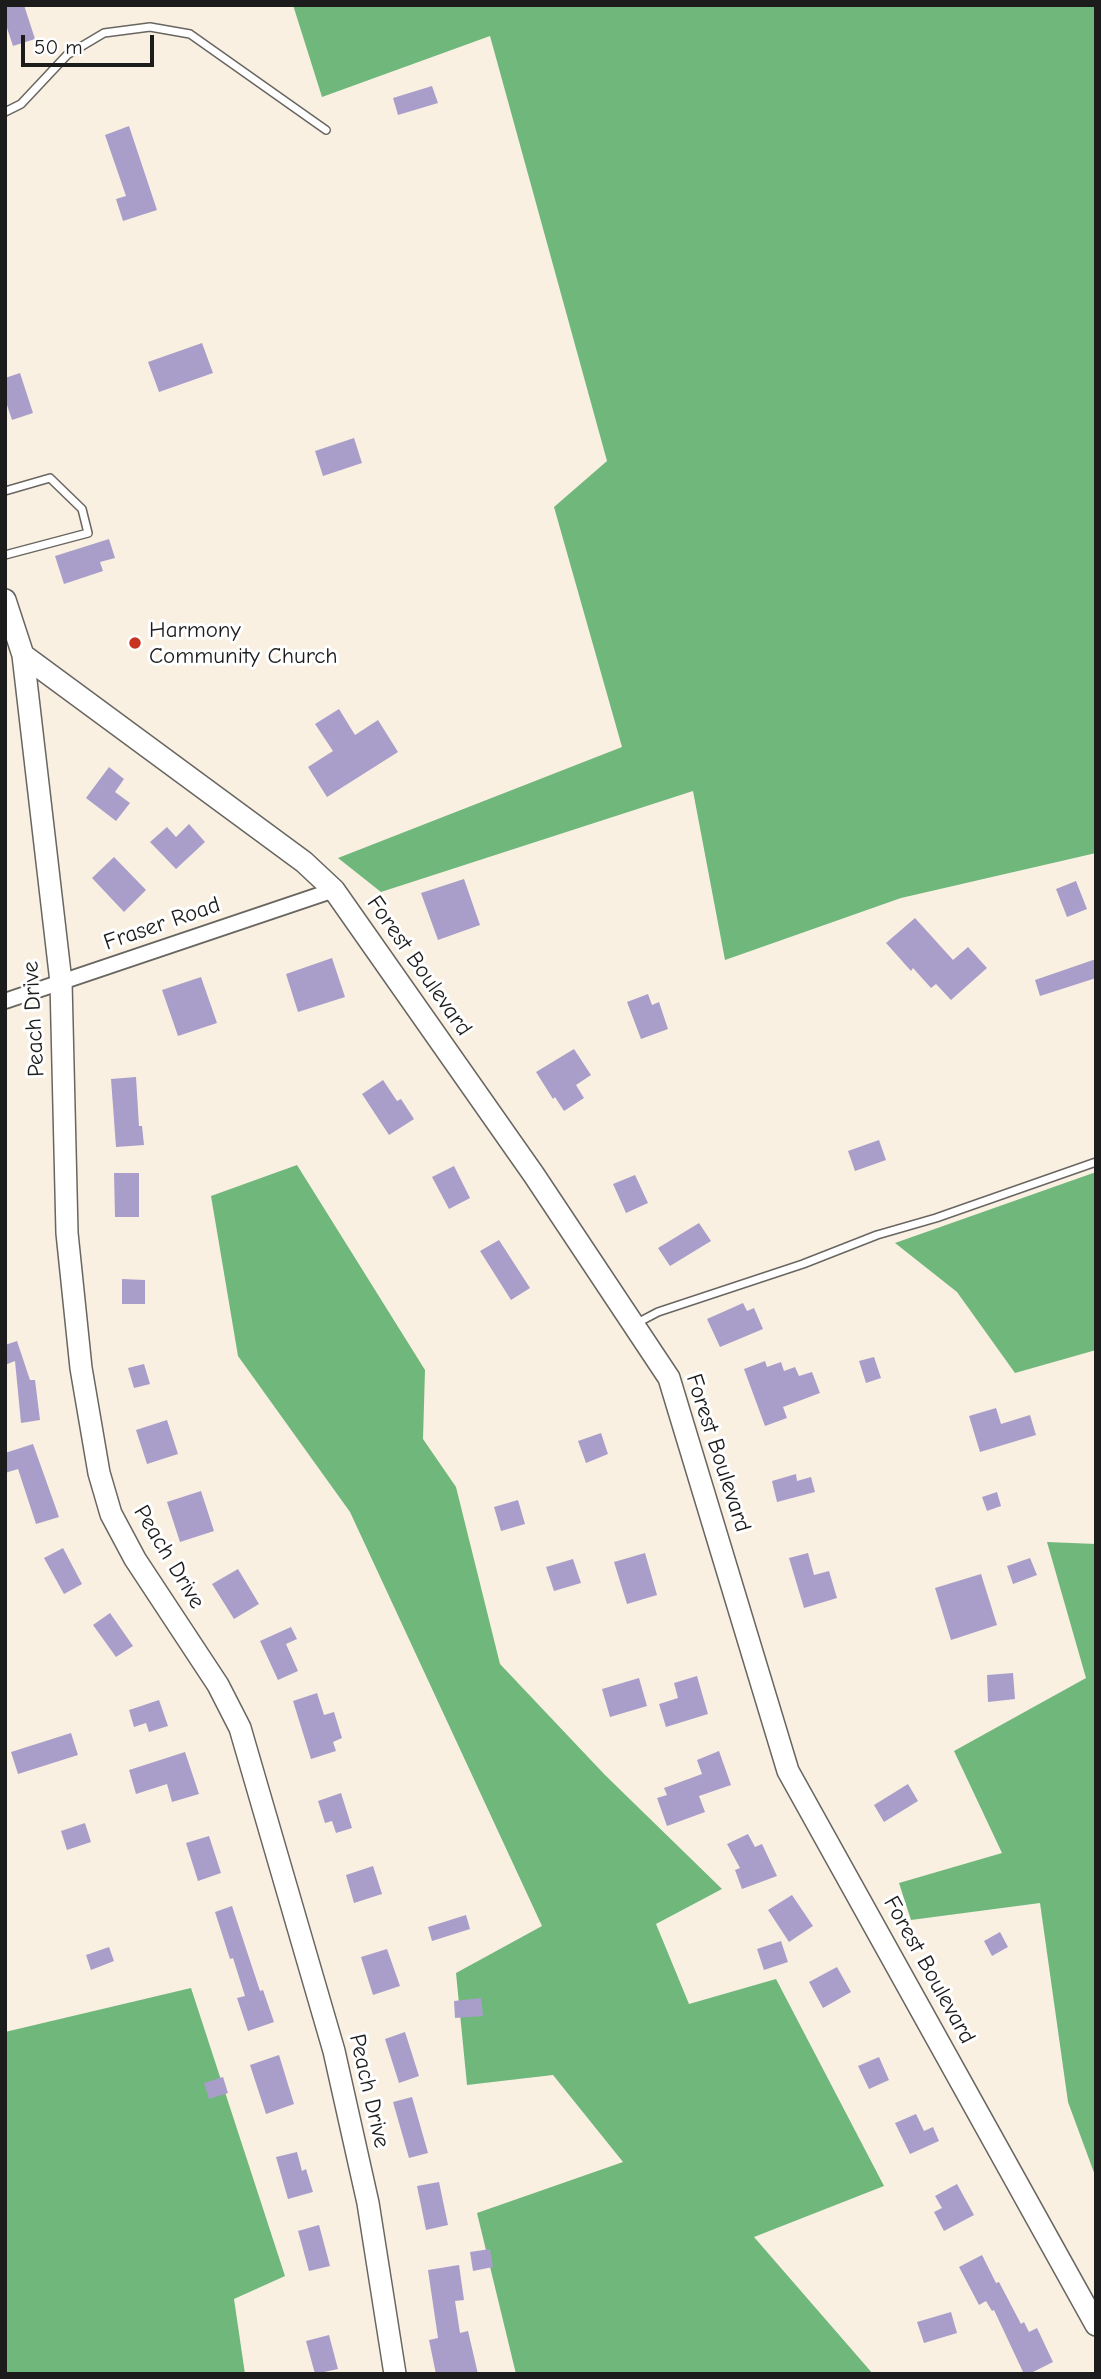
<!DOCTYPE html>
<html>
<head>
<meta charset="utf-8">
<style>
	body { margin:0 }
	#map { position:relative; width:1101px; height:2379px; overflow:hidden; background:#f9f0e2; font-family:"Comic Neue",sans-serif }
	canvas { display:block }
	.frame { position:absolute; inset:0; border:7px solid #1c1c1c; pointer-events:none }
	.scale { position:absolute; left:21px; top:35px; width:133px; height:32px; box-sizing:border-box; border:4px solid #1c1c1c; border-top:0; padding-left:9px; font-size:21px; line-height:24px; white-space:nowrap; color:#1c1c1c; -webkit-text-stroke:5px #fff; paint-order:stroke }
</style>
</head>
<body>
<div id="map">
<canvas width="1101" height="2379"></canvas>
<div class="frame"></div>
<div class="scale">50 m</div>
</div>
<script>
const c = document.querySelector('canvas').getContext('2d');
c.lineJoin = 'round';
function fillPath(path, color) { c.fillStyle = color; c.fill(path, 'evenodd'); }
const toPath = rows => new Path2D(rows.map(r => 'M' + r).join(''));
function stroke(path, color, width, dash) { c.strokeStyle = color; c.lineWidth = width; c.lineCap = dash ? 'butt' : 'round'; c.setLineDash(dash || []); c.stroke(path); }
function drawText(font, color, halo, rows, align = 'center') {
  c.font = font + ' "Comic Neue",sans-serif'; c.lineWidth = 6; c.setLineDash([]); c.textBaseline = 'middle'; c.strokeStyle = halo; c.fillStyle = color; for (const [text, x, y, turn = 0] of rows) {
    c.save(); c.translate(x, y); c.rotate((+turn || 0) * Math.PI / 180); c.textAlign = isNaN(turn) ? turn : align; if (halo) c.strokeText(text, 0, 0); c.fillText(text, 0, 0); c.restore();
  }
}
const forest = toPath([
	[293,5,1096,5,1096,853,901,898,725,960,693,791,381,892,338,858,622,747,554,507,607,461,490,36,322,97],
	[297,1165,425,1370,423,1439,456,1487,500,1664,605,1775,722,1889,656,1924,689,2004,776,1979,884,2186,754,2237,873,2374,516,2374,477,2213,623,2162,553,2075,467,2085,456,1973,542,1926,350,1512,238,1356,211,1196],
	[1096,1172,1096,1350,1015,1373,957,1292,895,1243],
	[1047,1542,1096,1544,1096,2178,1068,2102,1040,1903,911,1920,899,1883,1002,1853,954,1751,1086,1678],
	[191,1988,285,2276,234,2299,245,2374,5,2374,5,2032]
]);
const building = toPath([
	[5,5,24,5,35,39,13,46,5,22],
	[432,86,438,103,398,115,393,98],
	[129,126,157,210,123,221,116,199,126,196,105,135],
	[202,343,213,373,159,392,148,362],
	[20,373,33,413,12,420,5,399,5,378],
	[354,438,362,463,323,476,315,451],
	[109,539,115,558,100,562,103,571,64,584,55,556],
	[339,709,355,735,378,720,398,752,327,797,308,767,333,751,315,724],
	[109,767,124,779,115,792,130,803,116,821,86,798],
	[189,824,205,842,176,869,150,842,167,827,176,837],
	[114,857,146,890,124,912,92,878],
	[464,879,480,925,438,940,421,893],
	[1076,881,1087,909,1067,917,1056,889],
	[915,918,953,960,968,947,987,968,951,1000,936,984,931,988,913,968,911,971,886,943],
	[332,958,345,997,298,1012,286,974],
	[1096,959,1096,978,1040,996,1035,980],
	[201,977,217,1023,178,1036,162,990],
	[648,994,652,1005,659,1002,668,1029,641,1039,627,1002],
	[574,1049,591,1075,576,1085,584,1098,564,1111,555,1097,553,1099,536,1072],
	[136,1077,139,1126,142,1126,144,1145,116,1147,111,1079],
	[383,1080,397,1101,401,1099,414,1119,389,1135,362,1094],
	[879,1140,886,1160,855,1171,848,1151],
	[454,1166,470,1198,449,1209,432,1177],
	[114,1173,139,1173,139,1217,115,1217],
	[635,1175,648,1203,626,1213,613,1184],
	[699,1223,711,1241,670,1266,658,1248],
	[499,1240,530,1288,511,1300,480,1251],
	[122,1279,145,1280,145,1304,122,1304],
	[743,1303,747,1311,754,1308,763,1329,720,1347,707,1319],
	[17,1341,30,1380,35,1380,40,1420,21,1423,15,1361,5,1365,5,1345],
	[874,1357,881,1378,866,1383,859,1361],
	[765,1361,767,1367,781,1362,784,1371,795,1367,799,1376,812,1372,820,1393,783,1407,787,1418,765,1426,744,1369],
	[144,1364,150,1384,134,1388,128,1368],
	[996,1408,1001,1424,1030,1415,1036,1435,980,1452,969,1416],
	[167,1420,178,1454,147,1464,136,1430],
	[601,1433,608,1454,586,1463,578,1441],
	[33,1444,59,1517,36,1524,18,1469,5,1473,5,1453],
	[796,1474,797,1481,811,1477,815,1492,777,1502,772,1481],
	[201,1491,214,1531,180,1542,167,1502],
	[997,1492,1001,1506,987,1511,982,1497],
	[518,1500,525,1524,501,1531,494,1507],
	[63,1548,82,1584,64,1594,44,1558],
	[645,1553,657,1595,627,1604,614,1562],
	[808,1553,814,1575,829,1571,837,1598,804,1608,789,1558],
	[1030,1558,1037,1575,1013,1584,1007,1566],
	[573,1559,581,1583,554,1591,546,1567],
	[238,1569,259,1604,234,1619,212,1584],
	[981,1574,997,1625,951,1640,935,1588],
	[110,1613,133,1646,116,1657,93,1625],
	[291,1627,297,1639,286,1644,298,1671,278,1680,260,1641],
	[1013,1673,1015,1699,988,1702,987,1675],
	[697,1676,708,1714,666,1727,659,1704,678,1698,674,1683],
	[639,1678,647,1706,610,1717,602,1689],
	[317,1693,324,1715,334,1712,342,1738,333,1742,336,1751,311,1759,293,1701],
	[159,1700,168,1726,149,1732,146,1723,134,1727,129,1710],
	[71,1733,78,1755,18,1774,11,1752],
	[719,1751,731,1785,699,1796,705,1812,667,1826,657,1798,667,1795,664,1788,702,1774,697,1760],
	[185,1752,199,1794,172,1802,167,1784,136,1794,129,1770],
	[908,1784,918,1801,884,1822,874,1805],
	[341,1793,352,1828,336,1833,332,1821,325,1823,318,1801],
	[85,1823,91,1842,67,1850,61,1831],
	[748,1834,755,1847,762,1844,777,1876,742,1889,735,1870,740,1868,727,1844],
	[209,1836,221,1873,198,1881,186,1843],
	[373,1866,382,1894,354,1903,346,1875],
	[792,1895,813,1926,789,1942,768,1910],
	[232,1906,260,1991,263,1990,274,2022,248,2031,237,1998,245,1996,233,1958,230,1959,215,1912],
	[466,1915,470,1929,432,1941,428,1927],
	[1000,1932,1008,1947,992,1956,984,1941],
	[781,1941,788,1962,764,1970,757,1949],
	[109,1947,114,1961,91,1970,86,1955],
	[387,1949,400,1986,373,1995,361,1957],
	[837,1967,851,1992,823,2008,809,1982],
	[481,1998,483,2016,455,2018,454,2001],
	[405,2032,419,2076,399,2083,385,2039],
	[279,2055,294,2104,266,2114,250,2065],
	[879,2057,889,2080,869,2089,858,2066],
	[223,2077,228,2093,209,2099,204,2083],
	[412,2097,428,2153,409,2158,393,2102],
	[916,2114,924,2131,933,2127,939,2141,910,2154,895,2123],
	[297,2152,302,2171,306,2169,313,2192,288,2199,276,2157],
	[439,2182,448,2225,426,2230,417,2186],
	[957,2184,974,2215,944,2231,934,2212,942,2208,935,2196],
	[319,2225,330,2266,309,2271,298,2231],
	[490,2249,493,2267,473,2271,470,2252],
	[982,2255,996,2283,999,2282,1021,2324,1024,2322,1029,2332,1037,2328,1053,2362,1029,2374,1024,2374,994,2310,992,2311,986,2301,979,2305,959,2267],
	[459,2265,464,2300,455,2301,460,2333,468,2331,478,2374,436,2374,429,2340,438,2338,428,2270],
	[951,2312,957,2333,924,2343,917,2322],
	[329,2335,338,2369,315,2374,306,2341]
]);
const lane = toPath([
	[5,112,21,104,67,55,104,33,150,27,190,34,326,130],
	[5,491,50,478,82,509,88,533,5,555],
	[637,1323,658,1312,803,1264,877,1235,936,1218,1096,1162]
]);
const street = toPath([
	[5,1001,334,890]
]);
const secondary = toPath([
	[5,600,23,655,61,982,67,1233,81,1368,99,1473,111,1514,135,1559,218,1685,240,1728,334,2051,368,2203,395,2374],
	[23,655,304,862,334,890,534,1175,669,1378,788,1771,1096,2325]
]);
const markers = [
	[135,643,7,"#c8321e"]
];
const poiNames = [
	["Harmony",149,630],
	["Community Church",149,656]
];
const streetNames = [
	["Fraser Road",162,924,-19],
	["Forest Boulevard",419,966,55],
	["Peach Drive",34,1019,-93],
	["Forest Boulevard",718,1453,72],
	["Peach Drive",169,1557,59],
	["Forest Boulevard",929,1970,61],
	["Peach Drive",369,2091,77]
];
fillPath(forest, '#70b77c');
fillPath(building, '#a99ec9');
stroke(lane, '#696661', 10);
stroke(street, '#696661', 18);
stroke(secondary, '#696661', 24);
stroke(lane, '#fff', 7);
stroke(street, '#fff', 14);
stroke(secondary, '#fff', 21);
for (const [x, y, r, color] of markers) { const dot = new Path2D(); dot.arc(x, y, r, 0, 2 * Math.PI); c.fillStyle = color; c.fill(dot); stroke(dot, '#fff', 2.5); }
drawText('23px', '#1c1c1c', '#fff', poiNames, 'left');
drawText('23px', '#1c1c1c', '#fff', streetNames);
</script>
</body>
</html>
